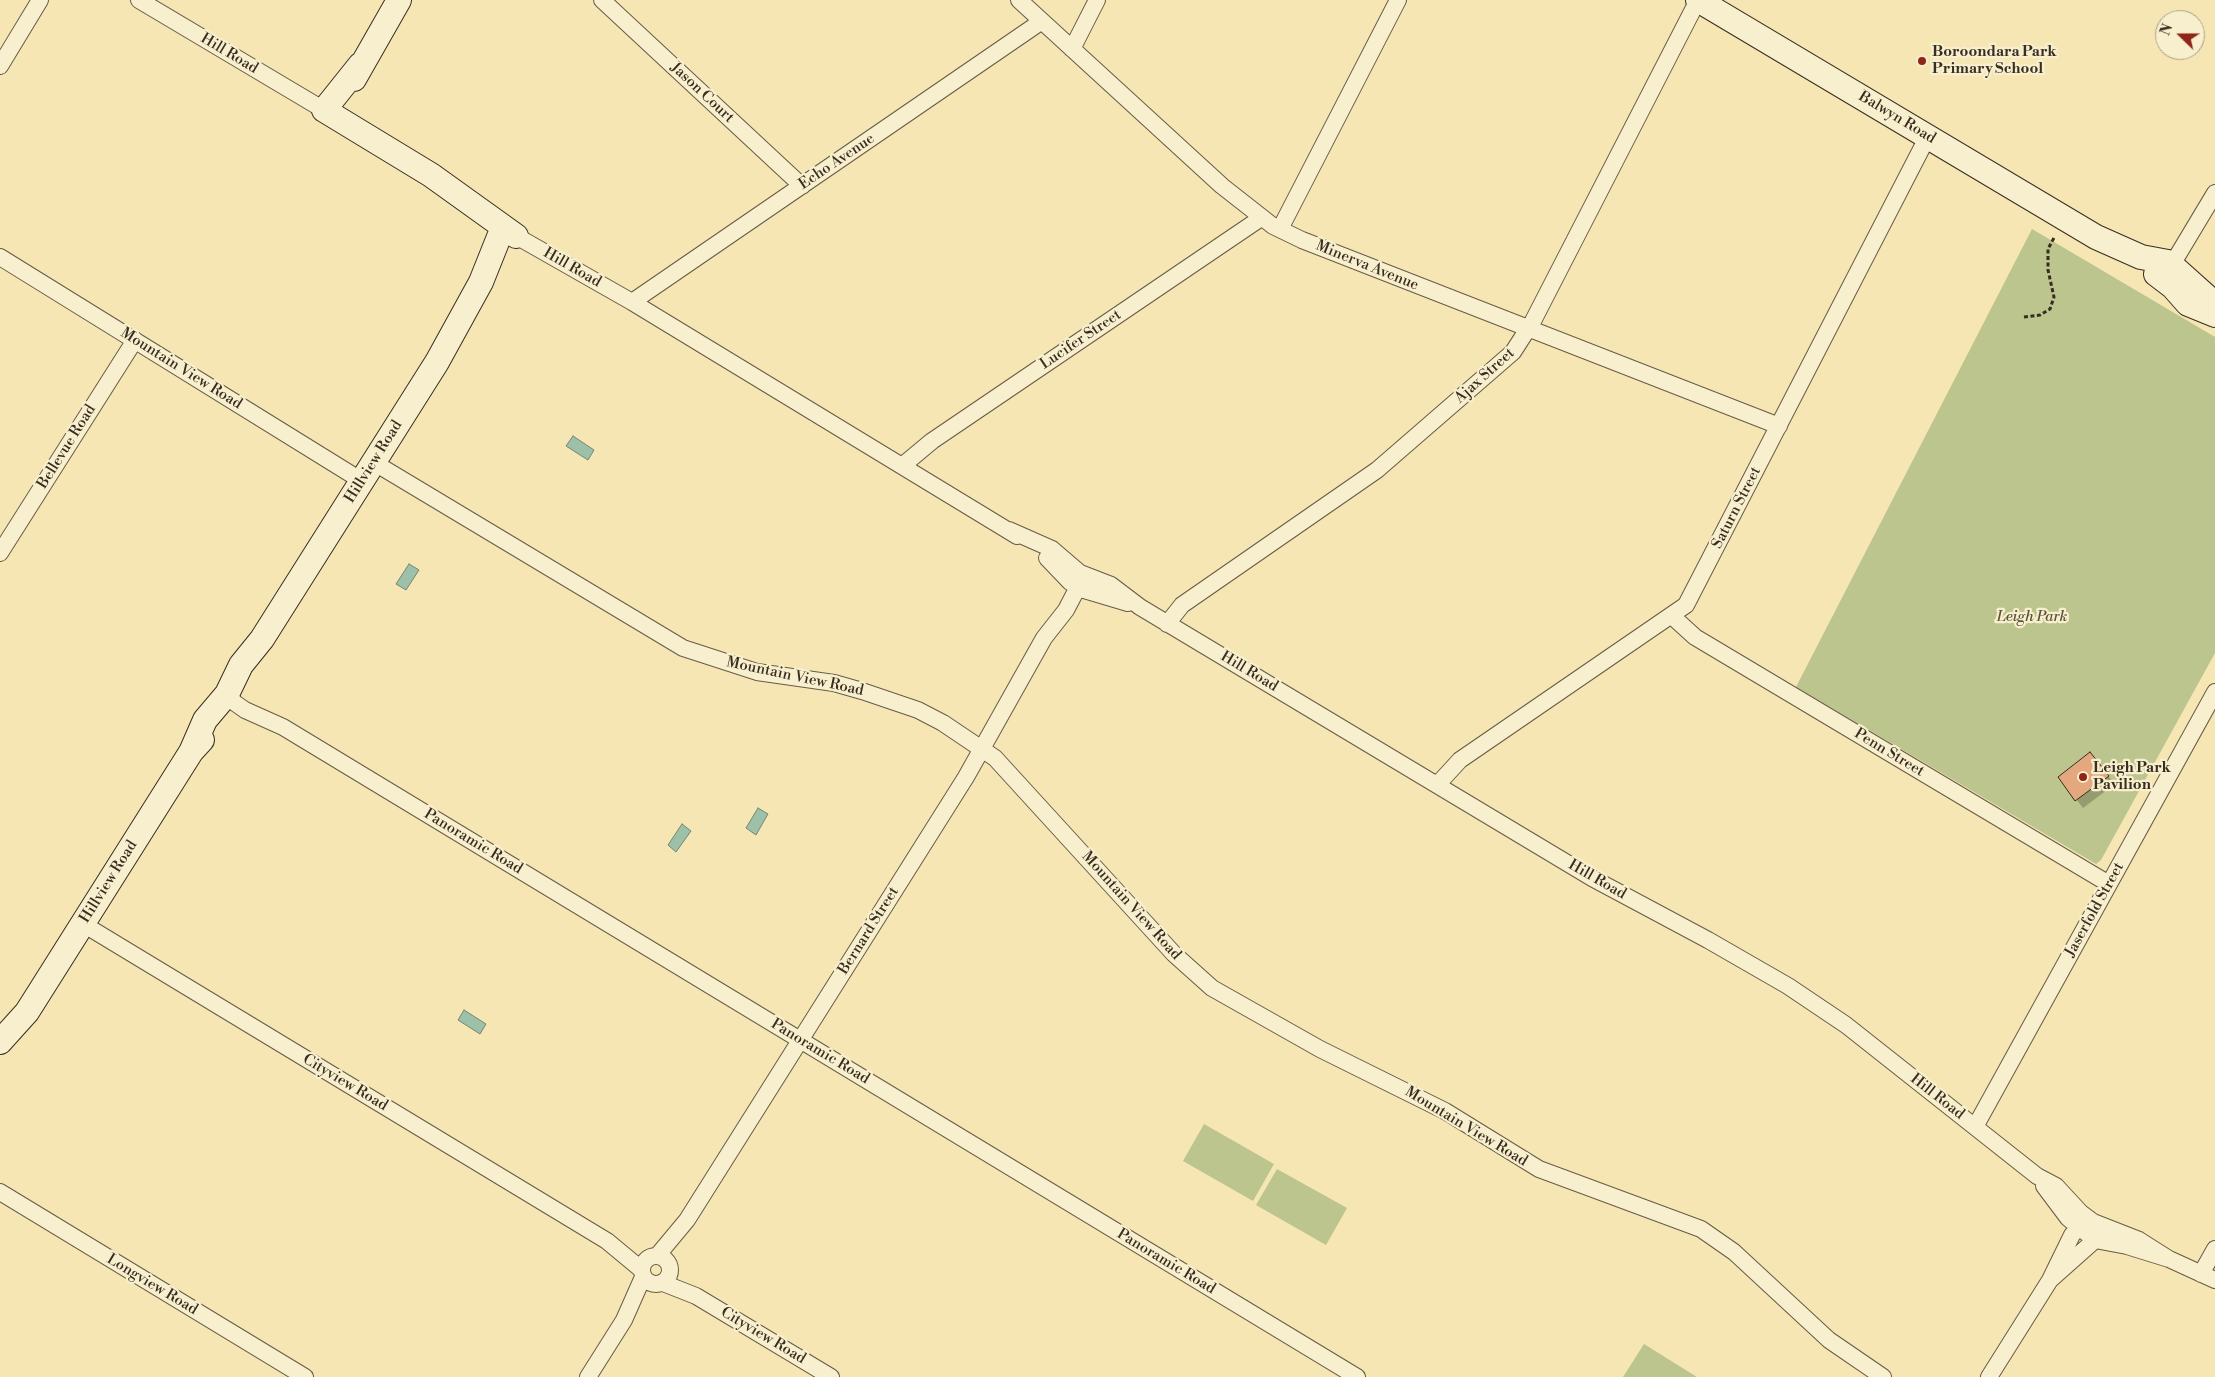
<!DOCTYPE html>
<html>
<head>
<meta charset="utf-8">
<style>
	body { margin:0 }
	#map { position:relative; width:2215px; height:1377px; overflow:hidden; background:#f5e6b3; font-family:"Libre Bodoni",serif }
	canvas { display:block }
	.north { position:absolute; left:2155px; top:10px; width:50px; height:50px; box-sizing:border-box; background:#f8efce; border:1px solid #aca189; border-radius:50%; rotate:292deg; font-size:14px; font-weight:700; line-height:20px; text-align:center; color:#392d21 }
	.north::after { content:''; display:block; margin:auto; width:18px; height:22px; background:#8f2418; clip-path:polygon(50% 0,100% 100%,50% 72%,0 100%) }
</style>
</head>
<body>
<div id="map">
<canvas width="2215" height="1377"></canvas>
<div class="north">N</div>
</div>
<script>
const c = document.querySelector('canvas').getContext('2d');
c.lineJoin = 'round';
function fillPath(path, color) { c.fillStyle = color; c.fill(path, 'evenodd'); }
const toPath = rows => new Path2D(rows.map(r => 'M' + r).join(''));
function stroke(path, color, width, dash) { c.strokeStyle = color; c.lineWidth = width; c.lineCap = dash ? 'butt' : 'round'; c.setLineDash(dash || []); c.stroke(path); }
function drawText(font, color, halo, rows, align = 'center') {
  c.font = font + ' "Libre Bodoni",serif'; c.lineWidth = 4.5; c.setLineDash([]); c.textBaseline = 'middle'; c.strokeStyle = halo; c.fillStyle = color; for (const [text, x, y, turn = 0] of rows) {
    c.save(); c.translate(x, y); c.rotate((+turn || 0) * Math.PI / 180); c.textAlign = isNaN(turn) ? turn : align; if (halo) c.strokeText(text, 0, 0); c.fillText(text, 0, 0); c.restore();
  }
}
const green = toPath([
	[2032,229,2215,337,2215,653,2101,860,2096,864,1796,687],
	[1204,1124,1274,1164,1253,1201,1183,1161],
	[1277,1169,1347,1208,1326,1245,1256,1205],
	[1644,1344,1697,1377,1623,1377]
]);
const water = toPath([
	[573,436,594,450,588,460,566,446,573,436],
	[409,564,419,570,406,590,396,584,409,564],
	[758,808,768,814,756,835,746,828,758,808],
	[682,824,691,831,676,852,668,845,682,824],
	[464,1010,486,1024,480,1034,458,1020,464,1010]
]);
const shadow = toPath([
	[2090,754,2115,784,2083,808,2059,777]
]);
const building = toPath([
	[2090,752,2109,776,2075,801,2058,777,2090,752]
]);
const path = toPath([
	[2024,317,2040,315,2050,309,2054,297,2048,270,2048,249,2055,236]
]);
const street = toPath([
	[139,0,324,110],
	[602,0,802,186],
	[1019,0,1222,186,1273,226,1302,240,1779,426],
	[1072,49,1097,0],
	[0,66,40,0],
	[1280,229,1398,0],
	[516,236,632,302,1017,536],
	[0,257,362,481],
	[2167,273,2215,193],
	[632,302,1042,21],
	[373,462,683,648,757,672,834,683,862,691,918,710,943,723,995,758,1174,954,1212,988,1320,1049,1445,1111,1539,1169,1701,1229,1734,1252,1829,1340,1883,1377],
	[902,466,932,441,1261,218],
	[1009,530,1052,549,1080,573,1111,585,1140,607,1592,878,1708,940,1788,986,1846,1025,2037,1176,2056,1186,2081,1213,2093,1222,2139,1240,2169,1259],
	[0,553,135,340],
	[1047,558,1070,582,1081,589,1128,603],
	[1673,617,1695,637,2109,884],
	[1167,624,1182,605,1377,470,1513,352,1533,321,1698,0],
	[227,694,235,703,245,710,283,727,1357,1377],
	[1437,785,1460,760,1686,605,1928,136],
	[83,924,607,1241,642,1270],
	[1975,1127,2215,692],
	[2044,1186,2068,1218,2095,1240,2127,1246,2169,1259,2215,1280],
	[0,1192,305,1377],
	'642 1270a14 14 0 1 1 28 0a14 14 0 1 1-28 0Z',
	[657,1256,687,1220,966,777,1044,638,1066,610,1078,587,1080,573],
	[2201,1274,2215,1249],
	[663,1283,696,1296,831,1377],
	[588,1377,624,1320,643,1277],
	[1989,1377,2050,1280,2072,1235,2080,1226,2093,1222,2098,1231,2095,1240,2050,1280]
]);
const secondary = toPath([
	[1698,0,2096,237,2141,257,2168,262,2215,304],
	[360,65,324,110,431,175,516,236],
	[354,79,399,0],
	[2156,274,2173,287,2188,304,2215,315],
	[191,752,205,720,227,694,241,665,262,639,437,362,481,282,503,227],
	[0,1042,27,1012,191,752,202,740]
]);
const markers = [
	[1922,61,5,"#8f2418"],
	[2083,777,5,"#8f2418"]
];
const poiNames = [
	["Boroondara Park",1932,52],
	["Primary School",1932,69],
	["Leigh Park",2093,768],
	["Pavilion",2093,785]
];
const streetNames = [
	["Hill Road",229,54,31],
	["Jason Court",702,93,43],
	["Balwyn Road",1897,118,31],
	["Echo Avenue",837,162,-34],
	["Minerva Avenue",1367,266,22],
	["Hill Road",572,268,30],
	["Lucifer Street",1081,340,-34],
	["Mountain View Road",181,369,32],
	["Ajax Street",1485,376,-42],
	["Bellevue Road",67,447,-58],
	["Hillview Road",374,462,-58],
	["Saturn Street",1737,508,-63],
	["Hill Road",1249,672,31],
	["Mountain View Road",795,677,12],
	["Penn Street",1889,753,31],
	["Panoramic Road",473,842,31],
	["Hill Road",1597,880,30],
	["Hillview Road",109,882,-58],
	["Mountain View Road",1131,906,48],
	["Jaserfold Street",2095,910,-61],
	["Bernard Street",869,931,-58],
	["Panoramic Road",820,1052,31],
	["Cityview Road",345,1083,31],
	["Hill Road",1937,1097,38],
	["Mountain View Road",1466,1127,31],
	["Panoramic Road",1166,1262,31],
	["Longview Road",152,1285,31],
	["Cityview Road",763,1336,31]
];
const parkNames = [
	["Leigh Park",2032,617]
];
fillPath(green, '#bbc58d');
fillPath(water, '#9dc0a9');
stroke(water, '#758573', 1);
fillPath(shadow, '#0003');
fillPath(building, '#e3a87d');
stroke(building, '#392d21', 1);
stroke(street, '#685b46', 18);
stroke(secondary, '#392d21', 26);
stroke(path, '#392d21', 3, [4, 2.5]);
stroke(street, '#f8efce', 16);
stroke(secondary, '#f8efce', 24);
for (const [x, y, r, color] of markers) { const dot = new Path2D(); dot.arc(x, y, r, 0, 2 * Math.PI); c.fillStyle = color; c.fill(dot); stroke(dot, '#f8efce', 2); }
drawText('bold 15px', '#392d21', '#f8efce', poiNames, 'left');
drawText('15px', '#392d21', '#f8efce', streetNames);
drawText('italic 15px', '#5a533c', '#f8efce', parkNames);
</script>
</body>
</html>
